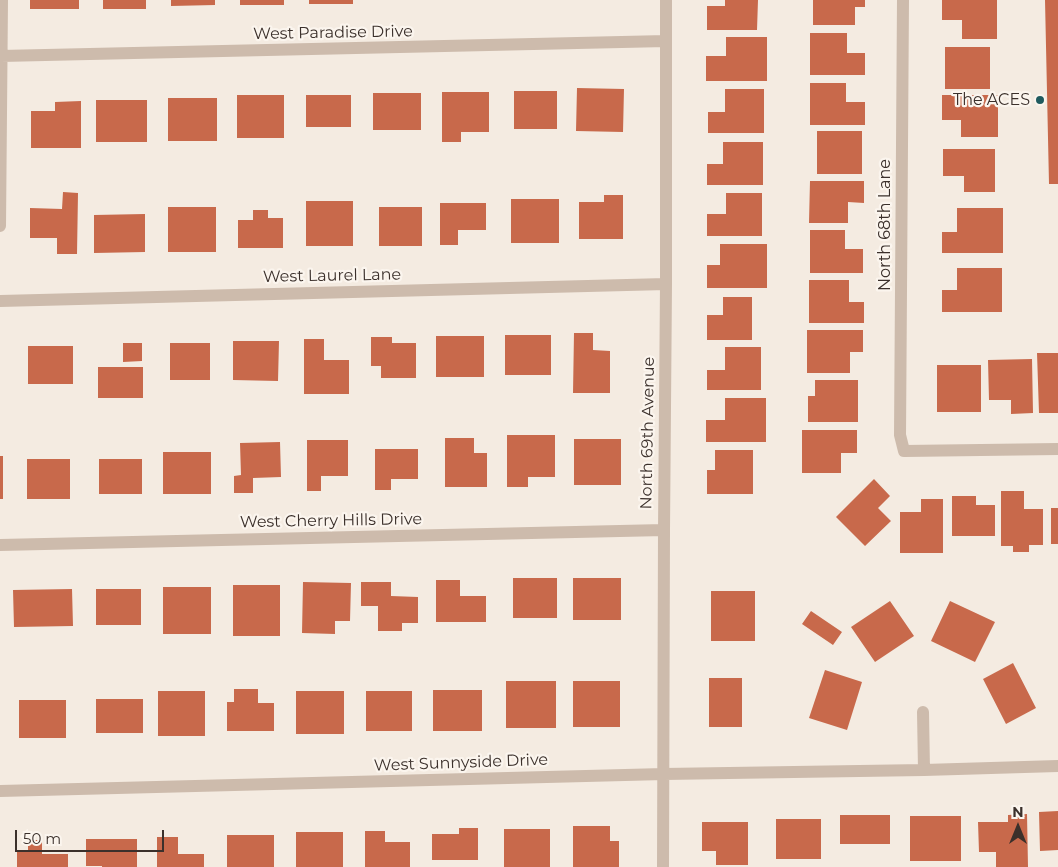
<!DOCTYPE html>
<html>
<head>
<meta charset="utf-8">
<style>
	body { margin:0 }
	#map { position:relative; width:1058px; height:867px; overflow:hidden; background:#f4ebe1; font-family:Montserrat,sans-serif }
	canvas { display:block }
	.north { position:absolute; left:993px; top:802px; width:50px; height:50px; -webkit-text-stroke:4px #fbf5ee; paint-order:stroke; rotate:0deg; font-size:14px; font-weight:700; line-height:20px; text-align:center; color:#3b302b }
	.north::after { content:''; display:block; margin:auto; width:18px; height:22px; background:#3b302b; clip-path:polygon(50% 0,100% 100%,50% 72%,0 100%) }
	.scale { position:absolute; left:15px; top:830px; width:149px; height:22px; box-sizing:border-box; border:2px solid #3b302b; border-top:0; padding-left:6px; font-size:15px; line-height:18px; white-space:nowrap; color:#3b302b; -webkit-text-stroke:4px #fbf5ee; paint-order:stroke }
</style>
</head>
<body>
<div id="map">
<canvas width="1058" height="867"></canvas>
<div class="north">N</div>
<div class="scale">50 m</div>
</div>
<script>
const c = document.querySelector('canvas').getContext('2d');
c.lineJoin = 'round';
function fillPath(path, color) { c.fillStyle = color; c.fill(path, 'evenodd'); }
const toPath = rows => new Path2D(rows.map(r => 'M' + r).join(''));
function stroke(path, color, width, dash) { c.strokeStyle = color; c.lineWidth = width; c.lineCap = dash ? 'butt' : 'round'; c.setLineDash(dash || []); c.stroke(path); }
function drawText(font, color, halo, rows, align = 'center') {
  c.font = font + ' Montserrat,sans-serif'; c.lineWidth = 4.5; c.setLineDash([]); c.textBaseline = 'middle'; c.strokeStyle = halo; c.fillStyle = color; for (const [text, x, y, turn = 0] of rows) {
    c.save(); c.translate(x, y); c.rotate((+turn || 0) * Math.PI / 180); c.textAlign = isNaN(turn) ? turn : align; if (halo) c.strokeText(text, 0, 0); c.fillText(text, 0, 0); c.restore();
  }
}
const building = toPath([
	[30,0,79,0,79,9,30,9],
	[103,0,146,0,146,9,103,9],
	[171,0,215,0,215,5,171,6],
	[240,0,284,0,284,5,240,5],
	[309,0,353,0,353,4,309,4],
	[725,0,758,0,757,30,707,30,707,6,725,6],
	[813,0,865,0,865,7,855,7,855,25,813,25],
	[942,0,997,0,997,39,962,39,962,20,942,20],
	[1045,0,1058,0,1058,184,1049,184],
	[810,33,847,33,847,53,865,53,865,75,810,75],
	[726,37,767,37,767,81,706,81,706,56,726,56],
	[945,47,990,47,990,89,945,89],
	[810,83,846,83,846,102,865,102,865,125,810,125],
	[577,88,624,89,623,132,576,131],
	[725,89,764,89,764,133,708,133,708,112,725,112],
	[514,91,557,91,557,129,514,129],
	[442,92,489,92,489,132,461,132,461,142,442,142],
	[373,93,421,93,421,130,373,130],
	[237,95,284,95,284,138,237,138],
	[306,95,351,95,351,127,306,127],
	[942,95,998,95,998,137,961,137,961,120,942,120],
	[168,98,217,98,217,141,168,141],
	[96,100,147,100,147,142,96,142],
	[81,101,81,148,31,148,31,111,55,111,55,102],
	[817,131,862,131,862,174,817,174],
	[723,142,763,142,763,185,707,185,707,164,723,164],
	[943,149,995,149,995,192,964,192,964,176,943,176],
	[810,181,864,181,864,203,848,202,848,223,809,223],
	[63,192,78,193,77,254,57,254,57,238,30,238,30,208,62,209],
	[726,193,762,193,762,236,707,236,707,214,726,214],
	[604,195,623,195,623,239,579,239,579,202,604,202],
	[511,199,559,199,559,243,511,243],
	[306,201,353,201,353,246,306,246],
	[440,203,486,203,486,230,458,230,458,245,440,245],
	[168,207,216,207,216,252,168,252],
	[379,207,422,207,422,246,379,246],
	[957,208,1003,208,1003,253,942,253,942,232,957,232],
	[253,210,268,210,268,218,283,218,283,248,238,248,238,220,253,220],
	[145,214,145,252,94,253,94,215],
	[810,230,845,230,845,249,863,249,863,273,810,273],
	[720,244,767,244,767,288,707,288,707,265,720,265],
	[957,268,1002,268,1002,312,942,312,942,290,957,290],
	[809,280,849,280,849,302,864,302,864,323,809,323],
	[723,297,752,297,752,340,707,340,707,315,723,315],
	[807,330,863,330,863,352,850,352,850,373,807,373],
	[574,333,593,333,593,350,610,351,610,393,573,393],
	[505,335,551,335,551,375,505,375],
	[436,336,484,336,484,377,436,377],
	[371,337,392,337,392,343,416,343,416,378,381,378,381,366,371,366],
	[304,339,324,339,324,360,349,360,349,394,304,394],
	[233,341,279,341,278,381,233,380],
	[123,343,142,343,142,361,123,362],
	[170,343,210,343,210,380,170,380],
	[28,346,73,346,73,384,28,384],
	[725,347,761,347,761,390,707,390,707,370,725,370],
	[1037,353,1058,353,1058,413,1039,413],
	[1032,359,1033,413,1011,414,1011,400,989,400,988,360],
	[937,365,981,365,981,412,937,412],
	[98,367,143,367,143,398,98,398],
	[815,380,858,380,858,422,808,422,808,396,815,396],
	[725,398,766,398,766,442,706,442,706,420,725,420],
	[802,430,857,430,857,453,841,453,841,473,802,473],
	[507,435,555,435,555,477,528,477,528,487,507,487],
	[445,438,474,438,474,453,487,453,487,487,445,487],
	[574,439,621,439,621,485,574,485],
	[307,440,348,440,348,476,321,476,321,491,307,491],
	[280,442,281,477,253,478,253,493,234,493,234,476,241,475,240,443],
	[375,449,418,449,418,479,391,479,391,490,375,490],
	[715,450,753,450,753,494,707,494,707,470,715,470],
	[163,452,211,452,211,494,163,494],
	[0,456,3,456,3,499,0,499],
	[27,459,70,459,70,499,27,499],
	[99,459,142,459,142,494,99,494],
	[874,479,890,496,878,508,891,521,865,546,836,517],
	[1001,491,1024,491,1024,509,1043,509,1043,545,1029,545,1029,552,1013,552,1013,546,1001,546],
	[952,496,976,496,976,505,995,505,995,536,952,536],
	[921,499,943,499,943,553,900,553,900,512,921,512],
	[1051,508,1058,508,1058,544,1051,544],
	[513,578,557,578,557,618,513,618],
	[573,578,621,578,621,620,573,620],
	[436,580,460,580,460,596,486,596,486,622,436,622],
	[303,582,351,583,350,621,335,621,335,634,302,633],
	[361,582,391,582,391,596,418,597,418,623,402,623,402,631,378,631,378,606,361,606],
	[233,585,280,585,280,636,233,636],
	[163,587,211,587,211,634,163,634],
	[72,589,73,626,14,627,13,590],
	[96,589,141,589,141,625,96,625],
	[711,591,755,591,755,641,711,641],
	[890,601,914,636,875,662,851,627],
	[950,601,995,622,975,662,931,641],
	[811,611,842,632,833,645,802,624],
	[1013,663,1036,708,1006,724,983,679],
	[825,670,862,682,847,730,809,718],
	[709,678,742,678,742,727,709,727],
	[506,681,556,681,556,728,506,728],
	[573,681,620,681,620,727,573,727],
	[234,689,258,689,258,703,274,703,274,731,227,731,227,702,234,702],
	[433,690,482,690,482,731,433,731],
	[158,691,205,691,205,736,158,736],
	[296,691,344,691,344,734,296,734],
	[366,691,412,691,412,731,366,731],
	[96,699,143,699,143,733,96,733],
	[19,700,66,700,66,738,19,738],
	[1058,811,1058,850,1040,851,1039,812],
	[1027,814,1028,867,996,867,996,852,979,852,978,822,1008,822,1008,815],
	[840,815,890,815,890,844,840,844],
	[910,816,961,816,961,861,910,861],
	[776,819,821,819,821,859,776,859],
	[702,822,748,822,748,865,716,865,716,851,702,851],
	[573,826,610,826,610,841,619,841,619,867,573,867],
	[459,828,478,828,478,860,432,860,432,834,459,834],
	[504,829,550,829,550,867,504,867],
	[365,831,385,831,385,842,410,842,410,867,365,867],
	[296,832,343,832,343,867,296,867],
	[227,835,274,835,274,867,227,867],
	[157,837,178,837,178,854,204,854,204,867,157,867],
	[86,839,137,839,137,867,102,867,102,866,86,866],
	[28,840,42,840,42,854,68,854,68,867,17,867,17,852,28,852]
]);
const minor = toPath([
	[903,0,900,435,904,451,1058,449],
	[1,56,666,41],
	[0,226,2,0],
	[0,301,666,284],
	[0,545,664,530],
	[923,712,924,770],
	[0,791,664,774,924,770,1058,766],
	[663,867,664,530,666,284,666,0]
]);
const markers = [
	[1040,100,5,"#1f5a5e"]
];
const streetNames = [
	["West Paradise Drive",333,33,-1],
	["North 68th Lane",885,225,-90],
	["West Laurel Lane",332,276,-1],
	["North 69th Avenue",648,433,-89],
	["West Cherry Hills Drive",331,521,-1],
	["West Sunnyside Drive",461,763,-2]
];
const poiNames = [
	["The ACES",1030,100]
];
fillPath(building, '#c8694b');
stroke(minor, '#cdbbac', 12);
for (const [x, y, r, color] of markers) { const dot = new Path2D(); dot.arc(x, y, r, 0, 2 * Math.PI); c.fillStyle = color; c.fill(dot); stroke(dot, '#fbf5ee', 2); }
drawText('16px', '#3b302b', '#fbf5ee', streetNames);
drawText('16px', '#3b302b', '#fbf5ee', poiNames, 'right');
</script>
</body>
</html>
